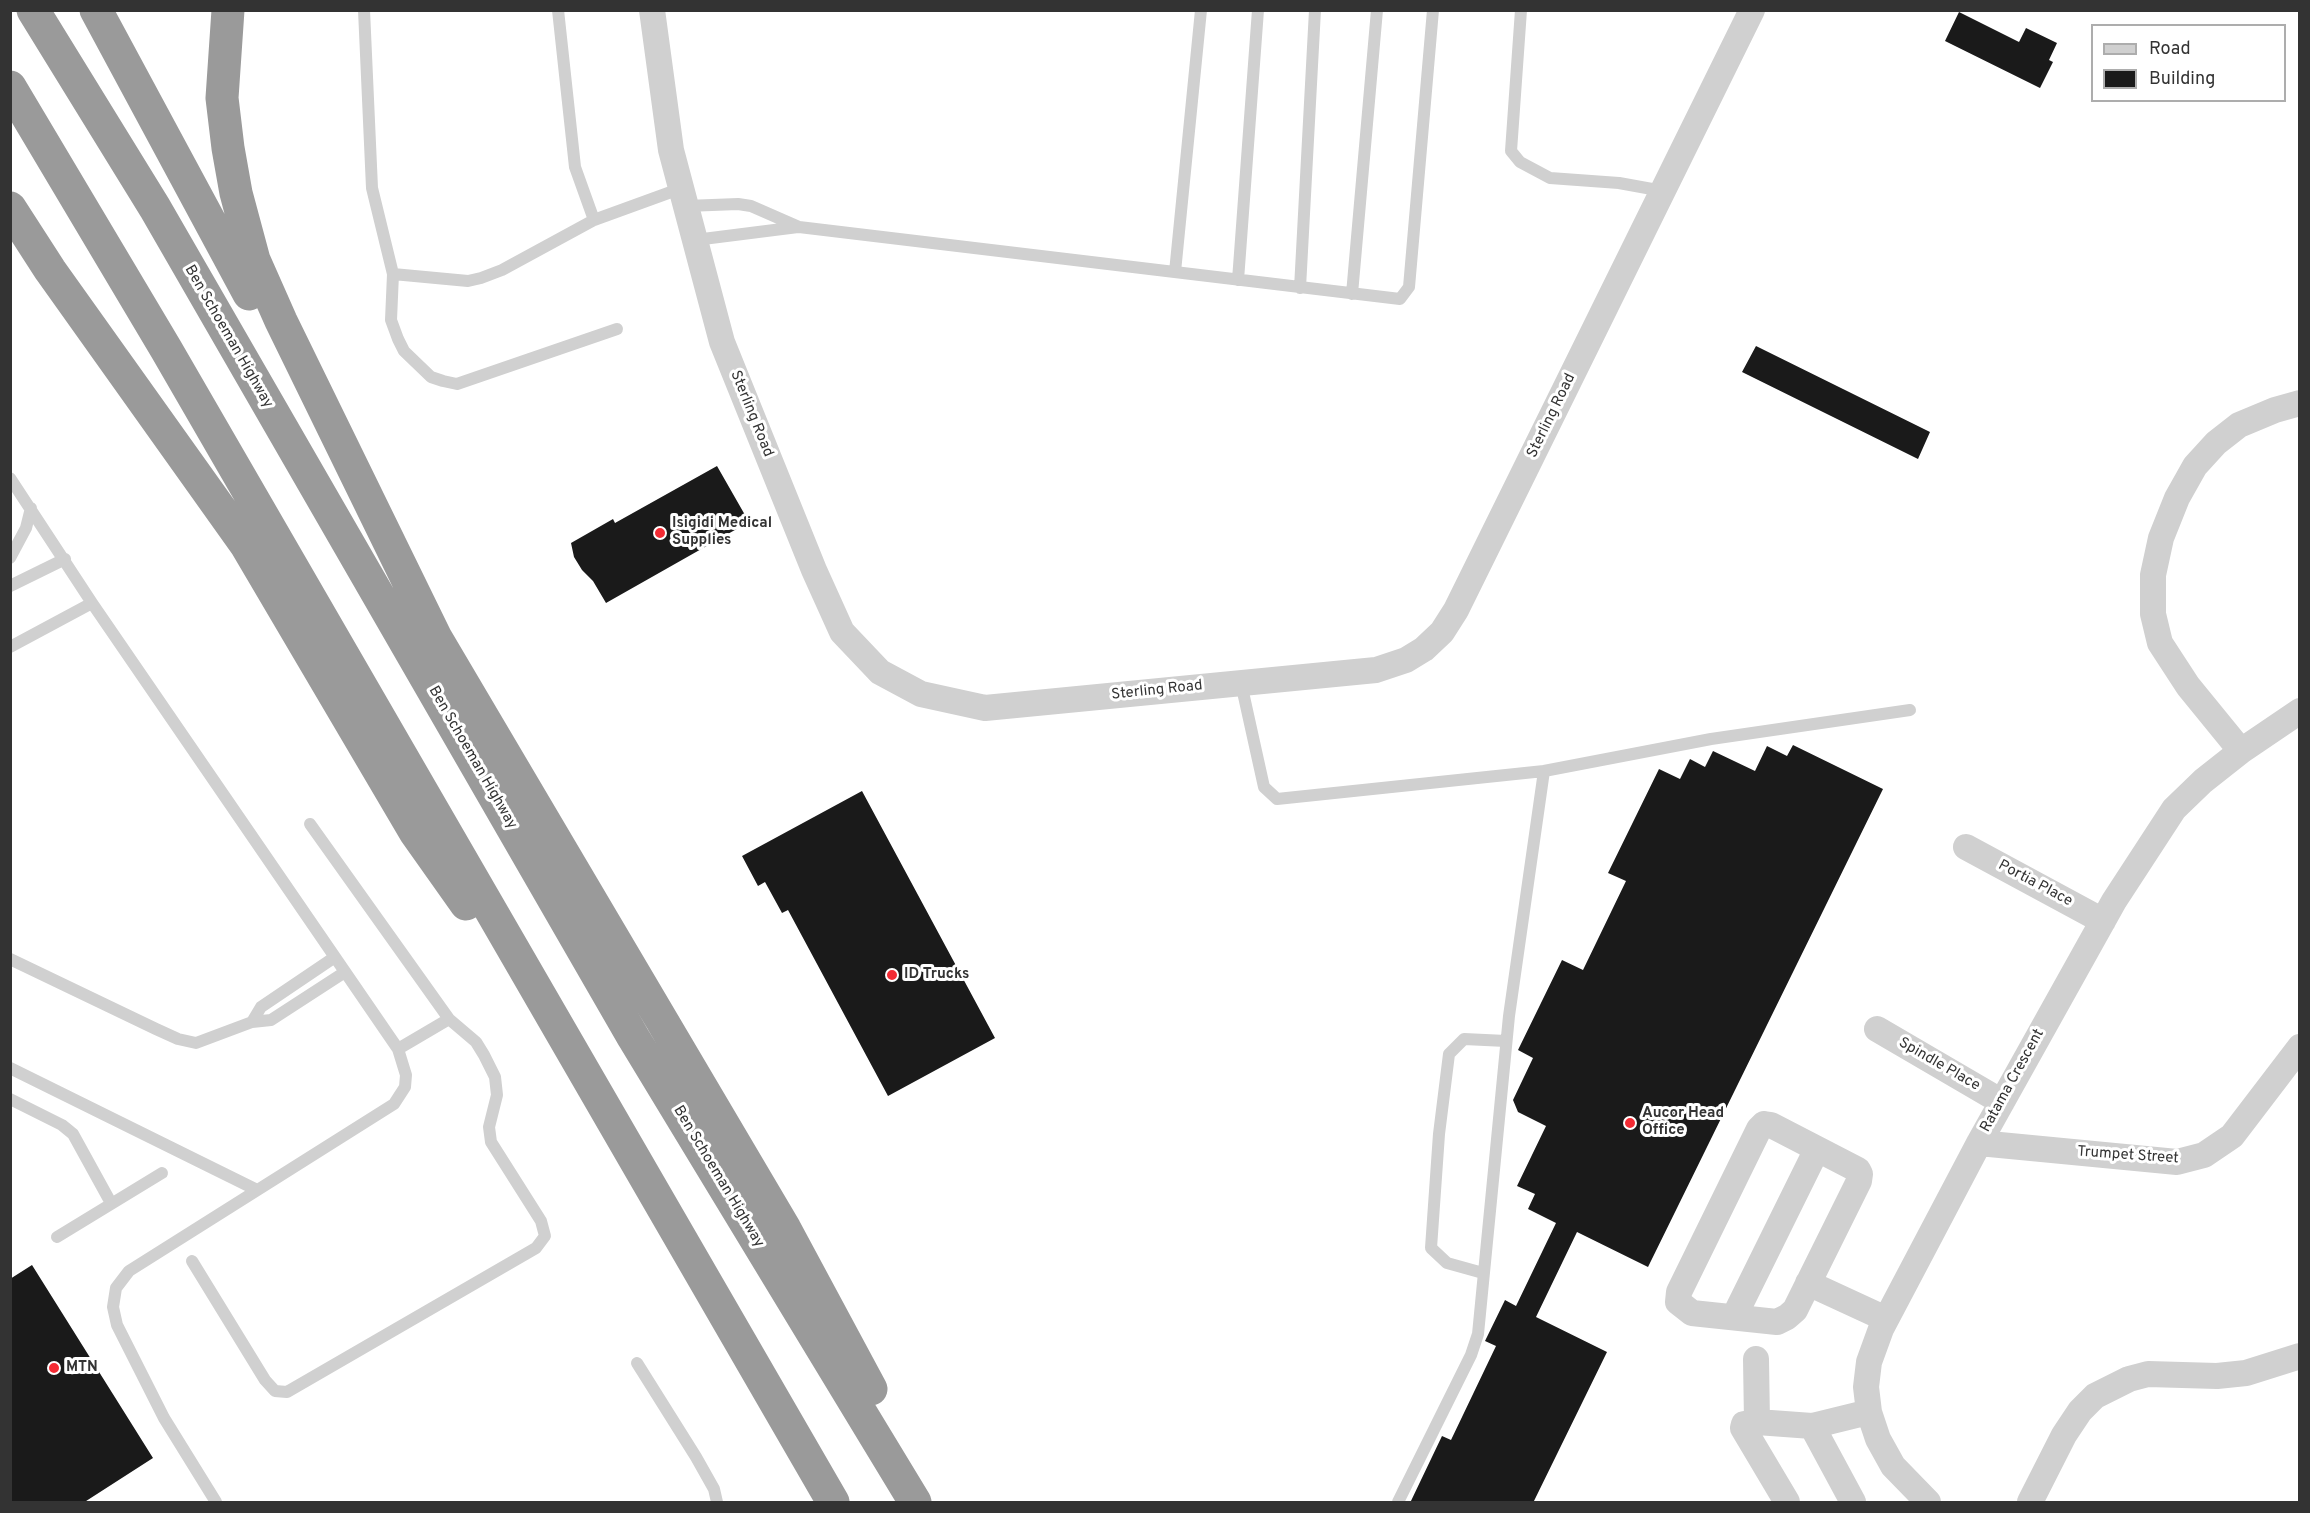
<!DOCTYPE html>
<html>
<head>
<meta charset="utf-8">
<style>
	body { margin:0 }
	#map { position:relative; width:2310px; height:1513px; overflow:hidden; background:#fff; font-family:Overpass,sans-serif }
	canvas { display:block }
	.frame { position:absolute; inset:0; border:12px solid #333; pointer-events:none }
	.legend { position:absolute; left:2091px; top:24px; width:195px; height:78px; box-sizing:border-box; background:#fff; border:2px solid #adadad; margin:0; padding:8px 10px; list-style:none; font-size:18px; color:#333 }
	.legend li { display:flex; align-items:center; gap:12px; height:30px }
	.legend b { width:30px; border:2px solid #adadad }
</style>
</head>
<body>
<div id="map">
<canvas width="2310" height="1513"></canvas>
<div class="frame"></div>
<ul class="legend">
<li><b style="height:8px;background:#d0d0d0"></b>Road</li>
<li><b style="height:16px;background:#1a1a1a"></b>Building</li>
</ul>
</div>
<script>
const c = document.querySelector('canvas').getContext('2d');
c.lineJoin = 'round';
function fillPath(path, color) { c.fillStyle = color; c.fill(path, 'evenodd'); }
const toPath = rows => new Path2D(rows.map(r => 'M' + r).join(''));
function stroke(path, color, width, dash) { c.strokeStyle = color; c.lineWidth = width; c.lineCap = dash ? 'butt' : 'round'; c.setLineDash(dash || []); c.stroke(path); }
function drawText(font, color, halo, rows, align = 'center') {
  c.font = font + ' Overpass,sans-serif'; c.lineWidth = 6; c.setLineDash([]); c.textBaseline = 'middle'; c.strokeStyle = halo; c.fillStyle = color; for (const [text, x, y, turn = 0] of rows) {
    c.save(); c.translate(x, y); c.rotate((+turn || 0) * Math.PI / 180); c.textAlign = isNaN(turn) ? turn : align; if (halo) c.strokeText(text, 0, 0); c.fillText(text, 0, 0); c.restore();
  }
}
const building = toPath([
	[1959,12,2019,42,2026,28,2057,43,2049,60,2053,62,2040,88,1945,41],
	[1756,346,1930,432,1918,459,1742,372],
	[717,466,749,522,606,603,593,581,582,570,574,557,571,543,613,519,615,523],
	[1793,745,1883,789,1648,1267,1577,1232,1536,1317,1607,1352,1533,1503,1410,1503,1442,1436,1451,1440,1496,1346,1485,1341,1505,1300,1516,1306,1556,1223,1528,1209,1535,1194,1517,1186,1546,1126,1518,1112,1513,1100,1533,1058,1518,1050,1562,960,1583,970,1626,881,1608,873,1659,769,1680,779,1690,759,1705,767,1713,751,1755,771,1767,746,1787,756],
	[862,791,995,1038,888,1096,788,910,782,913,765,882,758,886,742,856],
	[32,1265,153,1458,83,1503,10,1503,10,1279]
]);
const service = toPath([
	[364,10,372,188,393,274,468,281,481,278,502,270,594,220,682,188],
	[558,10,575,167,594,220],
	[1521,10,1511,151,1520,162,1550,178,1619,183,1663,191],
	[686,206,738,204,751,206,799,227,1400,299,1409,287,1433,10],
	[695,240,798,227],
	[1175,272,1201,10],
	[393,274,391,320,398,339,404,351,431,377,443,381,457,384,617,329],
	[1238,280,1258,10],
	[1300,288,1315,10],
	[1352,294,1377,10],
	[10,478,92,603,398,1049,406,1075,405,1087,394,1104,129,1271,116,1288,113,1307,117,1325,164,1418,216,1502],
	[10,558,26,528,31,508],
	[10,586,65,559],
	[10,647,92,603],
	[1241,683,1264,787,1277,799,1544,771,1509,1016,1478,1334,1471,1355,1398,1502],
	[1544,771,1711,739,1910,710],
	[10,959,156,1029,178,1039,196,1043,252,1022,271,1020,345,972],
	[252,1022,261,1007,335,957],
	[398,1049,449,1019],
	[10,1068,257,1190],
	[10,1099,62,1125,73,1134,111,1203],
	[57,1237,162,1173],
	[192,1261,265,1380,275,1391,287,1392,536,1248,545,1236,541,1221,491,1142,489,1127,497,1095,495,1077,484,1055,476,1042,449,1019,310,824],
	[1483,1273,1447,1263,1431,1248,1439,1134,1449,1054,1464,1039,1506,1041],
	[637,1363,696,1457,714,1489,717,1502]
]);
const minor = toPath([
	[652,10,671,150,722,342,814,570,842,632,880,672,921,694,985,708,1376,670,1406,660,1424,649,1442,632,1456,610,1752,10],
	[2241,751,2188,686,2160,643,2153,614,2153,575,2161,538,2177,498,2195,466,2216,443,2239,425,2275,410,2300,403],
	[1966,847,2103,921],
	[1877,1029,2002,1102],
	[1764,1124,1771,1125,1858,1170,1860,1174,1859,1181,1795,1310,1787,1317,1777,1322,1692,1313,1678,1302,1679,1292,1759,1129,1764,1124],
	[1979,1143,2177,1162,2204,1155,2232,1136,2300,1047],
	[1808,1283,1886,1319],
	[1734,1317,1817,1149],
	[1756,1359,1757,1422],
	[1812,1426,1853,1502],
	[1787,1502,1743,1428,1744,1424,1757,1422,1812,1426,1869,1412],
	[1928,1502,1893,1466,1878,1439,1869,1412,1866,1387,1869,1362,1881,1329,1979,1143,2114,901,2174,809,2203,781,2241,751,2300,711],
	[2030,1502,2064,1435,2080,1411,2095,1396,2129,1379,2148,1374,2217,1376,2246,1373,2300,1356]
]);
const motorway = toPath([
	[33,10,155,208,633,1037,915,1502],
	[96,10,249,294],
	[228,10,222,98,228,148,236,193,254,260,281,321,436,638,785,1229,871,1389],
	[10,87,166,349,833,1502],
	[10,208,50,270,246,545,415,832,466,904]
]);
const markers = [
	[660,533,6,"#f32b34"],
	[892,975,6,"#f32b34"],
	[1630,1123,6,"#f32b34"],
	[54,1368,6,"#f32b34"]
];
const streetNames = [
	["Ben Schoeman Highway",228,337,60],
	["Sterling Road",751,414,68],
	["Sterling Road",1552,416,-64],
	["Sterling Road",1157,691,-6],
	["Ben Schoeman Highway",472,758,60],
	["Portia Place",2035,884,28],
	["Spindle Place",1939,1065,30],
	["Ratama Crescent",2013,1081,-61],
	["Trumpet Street",2128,1156,4],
	["Ben Schoeman Highway",718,1177,59]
];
const poiNames = [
	["Isigidi Medical",672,524],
	["Supplies",672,541],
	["ID Trucks",904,975],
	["Aucor Head",1642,1114],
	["Office",1642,1131],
	["MTN",66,1368]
];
fillPath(building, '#1a1a1a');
stroke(service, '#d0d0d0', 12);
stroke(minor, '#d0d0d0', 26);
stroke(motorway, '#9a9a9a', 33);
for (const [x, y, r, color] of markers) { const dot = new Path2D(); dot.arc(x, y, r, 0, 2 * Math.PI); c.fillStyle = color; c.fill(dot); stroke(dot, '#fff', 2); }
drawText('15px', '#333', '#fff', streetNames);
drawText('bold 15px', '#333', '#fff', poiNames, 'left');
</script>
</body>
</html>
